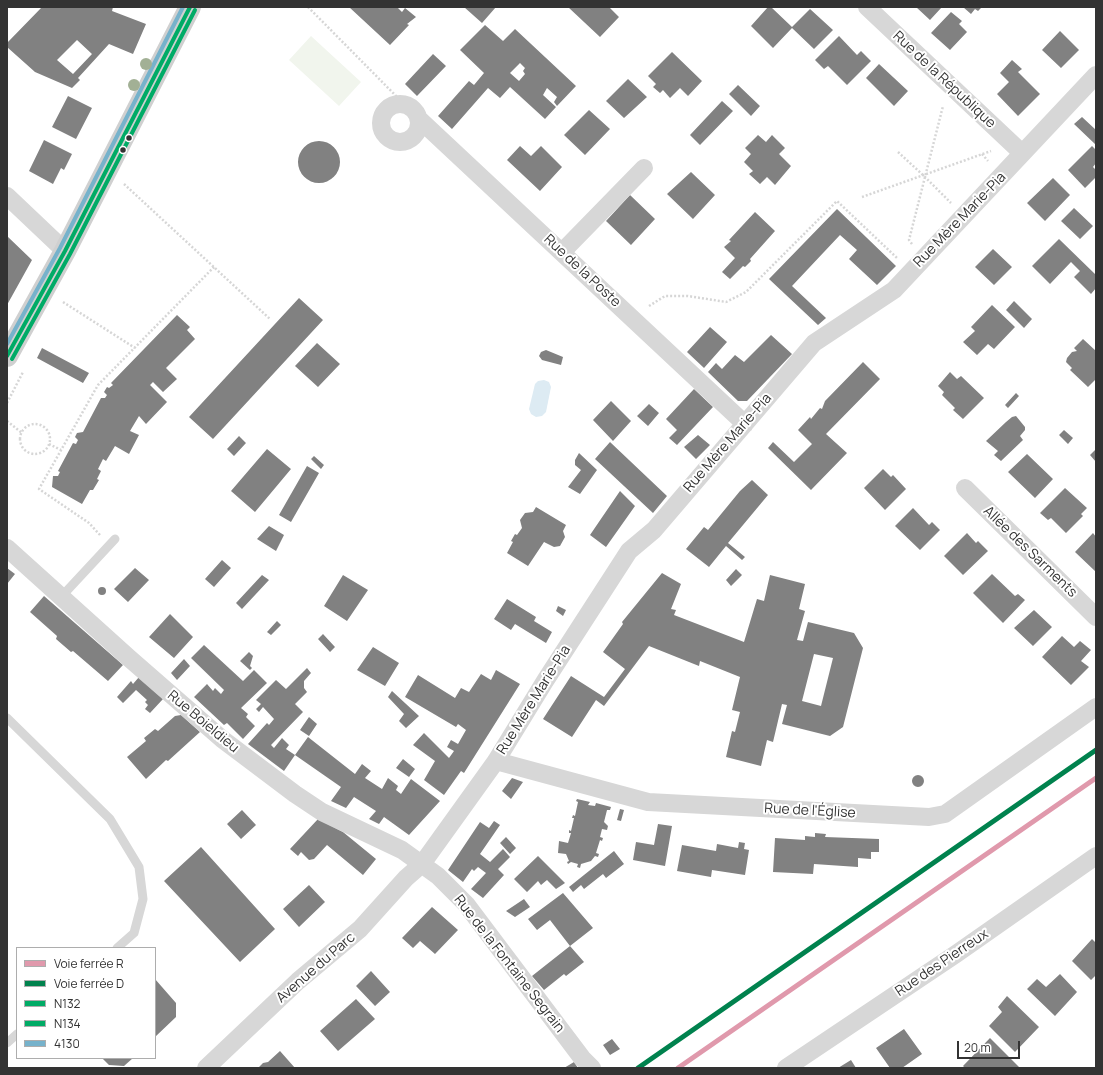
<!DOCTYPE html>
<html>
<head>
<meta charset="utf-8">
<style>
	body { margin:0 }
	#map { position:relative; width:1103px; height:1075px; overflow:hidden; background:#fff; font-family:Manrope,sans-serif }
	canvas { display:block }
	.frame { position:absolute; inset:0; border:8px solid #333; pointer-events:none }
	.legend { position:absolute; left:16px; top:947px; width:140px; height:112px; box-sizing:border-box; background:#fff; border:1px solid #adadad; margin:0; padding:5px 7px; list-style:none; font-size:12px; color:#333 }
	.legend li { display:flex; align-items:center; gap:8px; height:20px }
	.legend b { width:20px; border:1px solid #adadad }
	.scale { position:absolute; left:957px; top:1041px; width:63px; height:18px; box-sizing:border-box; border:2px solid #333; border-top:0; padding-left:5px; font-size:12px; line-height:14px; white-space:nowrap; color:#333; -webkit-text-stroke:3px #fff; paint-order:stroke }
</style>
</head>
<body>
<div id="map">
<canvas width="1103" height="1075"></canvas>
<div class="frame"></div>
<ul class="legend">
<li><b style="height:5px;background:#e099ac"></b>Voie ferrée R</li>
<li><b style="height:5px;background:#00824e"></b>Voie ferrée D</li>
<li><b style="height:5px;background:#00ab66"></b>N132</li>
<li><b style="height:5px;background:#00ab66"></b>N134</li>
<li><b style="height:5px;background:#76b2cb"></b>4130</li>
</ul>
<div class="scale">20 m</div>
</div>
<script>
const c = document.querySelector('canvas').getContext('2d');
c.lineJoin = 'round';
function fillPath(path, color) { c.fillStyle = color; c.fill(path, 'evenodd'); }
const toPath = rows => new Path2D(rows.map(r => 'M' + r).join(''));
function stroke(path, color, width, dash) { c.strokeStyle = color; c.lineWidth = width; c.lineCap = dash ? 'butt' : 'round'; c.setLineDash(dash || []); c.stroke(path); }
function drawText(font, color, halo, rows, align = 'center') {
  c.font = font + ' Manrope,sans-serif'; c.lineWidth = 4; c.setLineDash([]); c.textBaseline = 'middle'; c.strokeStyle = halo; c.fillStyle = color; for (const [text, x, y, turn = 0] of rows) {
    c.save(); c.translate(x, y); c.rotate((+turn || 0) * Math.PI / 180); c.textAlign = isNaN(turn) ? turn : align; if (halo) c.strokeText(text, 0, 0); c.fillText(text, 0, 0); c.restore();
  }
}
const green = toPath([
	[311,36,361,82,339,106,289,60]
]);
const water = toPath([
	[544,380,549,382,551,387,546,412,542,416,536,417,531,414,529,409,535,384,538,381]
]);
const building = toPath([
	[42,7,113,7,112,11,146,24,133,54,109,44,78,78,80,80,72,88,35,72,7,47,7,43],
	[77,40,92,54,73,74,57,60],
	[349,7,397,7,402,12,405,8,416,17,407,24,409,25,390,45],
	[464,7,496,7,482,23],
	[568,7,609,7,619,17,600,37],
	[768,7,771,7,792,27,810,9,833,30,814,49,792,28,773,48,751,26],
	[916,7,942,7,930,20],
	[963,7,980,7,981,8,978,11,975,9,971,14],
	[951,12,962,21,959,24,967,32,950,50,931,33],
	[485,25,503,41,515,29,576,86,557,106,554,102,557,97,547,88,543,95,556,107,545,119,510,87,500,98,488,88,452,129,438,116,469,81,474,85,484,73,460,50],
	[520,63,525,68,523,71,525,74,519,81,510,73],
	[1060,31,1079,50,1061,68,1042,50],
	[839,36,857,55,861,51,871,61,847,85,828,66,824,69,815,60],
	[672,52,702,81,688,96,680,88,670,98,663,90,660,93,653,87,656,84,648,76],
	[433,54,446,66,417,96,405,84],
	[1012,60,1022,69,1018,72,1040,94,1018,116,997,94,1009,82,1000,73],
	[879,64,908,91,894,106,866,78],
	[628,79,647,97,624,118,606,101],
	[738,85,760,106,751,116,729,94],
	[68,96,92,108,76,139,52,127],
	[722,101,733,111,700,145,690,135],
	[589,110,610,129,585,155,564,135],
	[1082,117,1096,130,1096,145,1074,124],
	[758,135,766,142,772,135,785,148,779,154,791,166,775,185,767,177,760,184,749,174,753,171,744,162,751,154,745,148],
	[44,140,72,154,64,170,61,168,53,184,29,171],
	'298 162a21 21 0 1 1 42 0a21 21 0 1 1-42 0Z',
	[520,146,531,156,541,146,562,167,540,191,507,160],
	[1092,146,1096,150,1096,163,1093,167,1096,170,1096,177,1085,188,1068,170],
	[691,172,715,195,693,219,667,194],
	[1053,178,1070,195,1045,221,1027,203],
	[630,195,655,219,631,245,606,221],
	[1074,208,1093,226,1080,239,1061,221],
	[837,209,896,266,877,285,849,259,857,250,840,235,792,286,826,318,818,325,769,279],
	[755,212,775,231,750,259,751,261,745,267,743,266,730,279,722,272,735,258,724,247,731,241,729,240],
	[7,236,32,260,7,305],
	[1059,239,1096,275,1096,288,1091,294,1074,277,1080,271,1071,262,1050,284,1032,266],
	[993,249,1012,267,994,285,975,267],
	[299,298,323,320,213,439,189,417],
	[1014,301,1032,319,1024,328,1006,310],
	[992,305,1015,327,994,349,988,344,977,355,963,342,975,331,971,327],
	[177,315,190,327,187,330,195,339,166,368,177,379,163,392,153,382,150,385,167,402,146,424,139,416,130,431,139,435,129,454,115,446,106,461,103,459,98,469,101,471,97,479,99,480,93,490,90,490,82,504,52,487,53,476,58,476,60,472,58,471,73,443,76,444,78,440,75,437,77,433,83,432,101,398,105,398,107,395,104,392,107,387,109,388,113,385,111,383],
	[710,327,727,342,704,368,687,352],
	[771,335,792,354,747,401,738,401,708,372,716,363,722,369,735,355,744,362],
	[1083,339,1096,351,1096,379,1088,387,1070,370,1072,368,1066,362,1067,358,1072,352,1077,351,1074,348],
	[317,343,340,364,318,387,295,366],
	[42,348,89,373,83,383,37,358],
	[546,350,563,357,561,365,542,360,539,356,541,352],
	[863,362,880,379,826,434,847,453,811,490,768,448,773,442,794,462,812,444,798,430,810,417,811,419,820,408,822,409,825,401],
	[950,372,957,379,961,376,984,398,963,419,953,410,955,408,942,395,944,392,938,386],
	[694,389,713,407,677,445,669,438,677,430,666,419],
	[1016,393,1019,396,1008,408,1005,405],
	[611,401,631,421,613,441,593,420],
	[649,404,659,413,648,426,637,416],
	[1016,416,1025,427,1025,430,1020,436,1023,440,1001,461,994,455,998,451,986,441,1006,422,1012,417],
	[1064,430,1073,438,1068,444,1059,435],
	[698,435,710,445,696,459,684,447],
	[239,436,246,443,234,456,227,449],
	[610,442,667,496,653,513,595,459],
	[267,449,291,469,255,512,231,491],
	[1096,449,1096,462,1090,455],
	[579,453,597,470,580,494,568,487,581,470,575,465,575,460],
	[1027,454,1053,479,1035,498,1008,472],
	[314,456,324,465,321,469,311,459],
	[307,466,319,473,291,522,279,515],
	[883,469,891,477,893,475,906,489,885,510,864,488],
	[752,480,768,495,728,543,745,557,742,560,726,546,709,567,686,549,704,527,708,530,740,491],
	[1065,488,1087,508,1081,514,1083,516,1066,533,1051,518,1048,520,1040,513],
	[620,491,635,506,606,547,590,535],
	[536,507,566,525,563,531,565,537,560,546,554,547,544,542,528,566,507,553,513,542,511,541,515,534,517,535,522,528,520,520,525,513,533,512],
	[913,508,929,525,932,522,940,530,920,550,895,526],
	[269,526,284,535,276,551,257,539],
	[967,533,976,543,978,541,988,551,963,575,944,556],
	[1093,533,1096,537,1096,572,1075,552],
	[222,560,231,568,214,587,205,579],
	[7,568,15,574,7,584],
	[135,568,149,580,128,602,114,589],
	[736,569,742,575,731,586,726,580],
	[662,573,681,584,671,609,676,610,674,615,744,642,757,599,764,601,770,575,805,584,799,609,805,611,797,640,803,641,808,622,854,633,863,648,843,727,830,736,782,724,787,705,782,704,773,742,767,740,761,766,726,757,732,731,735,732,740,712,732,710,740,677,700,661,699,666,649,646,604,706,596,700,572,737,543,719,571,676,604,697,625,669,603,652,623,624,622,622],
	[814,654,833,658,821,706,802,701],
	[992,574,1015,596,1018,594,1025,600,1003,623,973,593],
	[262,575,269,580,242,609,236,603],
	[343,575,368,590,347,621,324,606],
	'98 591a4 4 0 1 1 8 0a4 4 0 1 1-8 0Z',
	[44,596,123,665,108,681,73,651,71,652,56,639,57,636,30,612],
	[507,599,536,617,534,621,552,632,546,643,515,624,511,630,494,619],
	[558,606,566,610,563,616,556,611],
	[1034,610,1052,627,1033,646,1014,628],
	[170,614,193,637,174,658,149,637],
	[277,621,281,625,271,635,267,632],
	[323,634,335,647,330,652,318,639],
	[1062,636,1074,647,1080,641,1091,650,1081,661,1089,667,1071,685,1042,657],
	[204,645,243,681,254,670,267,683,241,708,248,714,246,717,255,726,243,739,227,723,224,725,194,697,207,684,213,691,215,688,221,694,224,690,191,658],
	[373,647,399,663,385,686,357,670],
	[249,652,253,656,250,666,252,668,250,670,240,661],
	[184,659,190,666,177,680,171,673],
	[307,668,311,673,304,681,304,688,307,692,295,704,303,712,271,745,274,748,282,738,289,745,286,749,295,755,284,771,248,744,267,723,269,725,274,719,263,707,259,712,256,709,261,704,256,700,276,680,286,689],
	[496,670,520,684,464,773,461,771,444,795,424,780,435,761,413,745,424,733,449,758,454,751,447,747,451,740,458,744,466,730,458,724,456,727,405,697,418,675,455,698,461,688,469,692,481,674,491,680],
	[139,677,163,699,150,713,145,709,148,705,145,702,147,700,136,690,123,703,117,697,131,681,133,684],
	[392,691,419,716,406,728,399,721,404,714,388,697],
	[181,715,200,732,168,761,166,760,146,779,127,757,146,741,144,738,155,729,158,731,175,716],
	[309,717,317,724,309,736,300,730],
	[308,737,355,774,362,764,371,771,365,778,382,789,388,778,398,786,396,790,401,794,411,779,440,801,409,835,384,817,379,824,369,819,376,811,354,797,346,808,331,801,341,787,295,755],
	[403,759,415,769,409,777,396,768],
	'912 781a6 6 0 1 1 12 0a6 6 0 1 1-12 0Z',
	[512,778,523,782,511,799,502,791],
	[577,799,590,802,588,805,595,806,596,803,611,807,610,810,607,810,604,822,608,826,607,830,602,829,600,837,603,838,602,841,600,840,596,853,599,854,598,857,595,856,591,861,581,864,580,868,577,867,578,864,571,862,568,864,567,862,569,861,566,854,558,853,559,841,568,843,571,833,569,833,569,830,571,831,574,818,572,818,573,815,575,816,578,802,576,801],
	[620,809,624,810,621,821,617,820],
	[242,810,256,825,241,839,227,824],
	[318,819,343,832,376,859,363,875,327,845,314,859,309,860,301,852,298,856,290,849],
	[494,821,500,825,480,854,490,862,503,849,510,857,498,869,504,875,483,898,471,889,486,873,478,867,474,871,472,869,463,882,448,870,480,822,489,828],
	[658,824,672,826,665,866,633,860,636,842,654,845],
	[815,833,826,834,825,837,879,839,879,852,871,852,871,859,858,858,858,867,814,864,813,874,773,872,775,838,805,840,805,836,815,837],
	[506,837,516,848,510,854,500,843],
	[739,842,745,843,744,849,749,850,745,875,712,870,711,877,677,871,682,845,716,851,717,844,738,848],
	[201,847,275,929,240,962,164,881],
	[614,851,624,864,606,878,603,874,584,889,581,885,573,892,569,887],
	[538,856,565,883,556,889,547,880,541,885,538,881,527,892,514,879],
	[309,885,325,902,299,927,283,909],
	[563,893,593,928,570,946,550,920,537,930,528,919],
	[524,899,530,907,515,917,506,911],
	[432,907,458,930,435,954,420,941,413,948,402,938],
	[1092,939,1096,943,1096,975,1091,980,1072,961],
	[570,946,584,962,566,976,564,974,544,990,532,976],
	[371,971,390,992,375,1006,356,986],
	[1060,974,1077,992,1055,1016,1027,989,1037,979,1046,987],
	[155,979,176,1003,176,1017,155,1037],
	[1007,996,1039,1027,1015,1052,989,1026,1002,1012,998,1007],
	[356,999,375,1019,338,1051,320,1031],
	[904,1029,922,1054,902,1068,890,1068,876,1048],
	[990,1038,1019,1067,1018,1068,965,1068,963,1066],
	[612,1039,620,1049,610,1055,603,1045],
	[280,1051,295,1068,258,1068,263,1063,268,1062],
	[102,1058,133,1058,124,1066,109,1065],
	[851,1060,856,1068,838,1068],
	[574,1062,578,1068,564,1068]
]);
const path = toPath([
	[308,7,404,104],
	[898,152,924,176,951,203],
	[982,154,988,161],
	[124,184,270,319],
	[862,197,991,151],
	[912,244,909,240,943,106],
	[63,302,135,348],
	[649,306,665,296,688,296,726,302,746,292,837,201,897,258],
	[7,403,23,372],
	[7,421,22,433],
	'20 439a15 15 0 1 1 30 0a15 15 0 1 1-30 0Z',
	[49,444,61,450],
	[100,535,89,523,39,489,98,385,214,267]
]);
const service = toPath([
	[62,596,115,539],
	[7,718,110,819,139,867,143,899,134,933,117,948],
	[7,1043,17,1034]
]);
const minor = toPath([
	[867,7,1022,153],
	'381 123a19 19 0 1 1 38 0a19 19 0 1 1-38 0Z',
	[419,119,745,424],
	[7,196,65,251],
	[562,252,644,168],
	[965,488,1096,617],
	[7,548,129,658,222,739,295,794,322,812,402,850,438,876,466,904,582,1058,592,1068],
	[496,761,648,802,929,817,945,814,1096,707],
	[206,1068,298,981,360,929,406,878,422,864,496,761,545,681,629,551,654,530,814,343,894,290,1096,75],
	[786,1068,956,954,1096,856]
]);
const secondary = toPath([
	[7,356,65,251,190,7]
]);
const bus1 = toPath([
	[7,356,65,251,190,7]
]);
const bus2 = toPath([
	[12,359,70,254,195,10]
]);
const bus3 = toPath([
	[7,344,60,248,183,7]
]);
const rail1 = toPath([
	[678,1068,1096,778]
]);
const rail2 = toPath([
	[638,1068,1096,750]
]);
const trees = [
	[146,64],
	[134,85]
];
const markers = [
	[129,138,3.5,"#333"],
	[123,150,3.5,"#333"]
];
const streetNames = [
	["Rue de la République",944,80,43],
	["Rue Mère Marie-Pia",960,220,-46],
	["Rue de la Poste",582,271,43],
	["Rue Mère Marie-Pia",728,443,-49],
	["Allée des Sarments",1030,552,44],
	["Rue Mère Marie-Pia",534,700,-58],
	["Rue Boieldieu",203,722,40],
	["Rue de l'Église",810,811,3],
	["Rue des Pierreux",942,963,-34],
	["Rue de la Fontaine Segrain",509,964,52],
	["Avenue du Parc",316,968,-41]
];
fillPath(green, '#f1f5ed');
fillPath(water, '#ddebf3');
fillPath(building, '#818181');
stroke(path, '#d6d6d6', 2.5, [2, 2]);
stroke(service, '#d7d7d7', 9);
stroke(minor, '#d7d7d7', 18);
stroke(secondary, '#d0d0d0', 22);
stroke(bus1, '#00ab66', 4);
stroke(bus2, '#00ab66', 4);
stroke(bus3, '#76b2cb', 4);
stroke(rail1, '#e099ac', 5);
stroke(rail2, '#00824e', 5);
c.fillStyle = '#a2b095';
for (const [x, y] of trees) { c.beginPath(); c.arc(x, y, 6, 0, 2 * Math.PI); c.fill(); }
for (const [x, y, r, color] of markers) { const dot = new Path2D(); dot.arc(x, y, r, 0, 2 * Math.PI); c.fillStyle = color; c.fill(dot); stroke(dot, '#fff', 1.5); }
drawText('14px', '#333', '#fff', streetNames);
</script>
</body>
</html>
